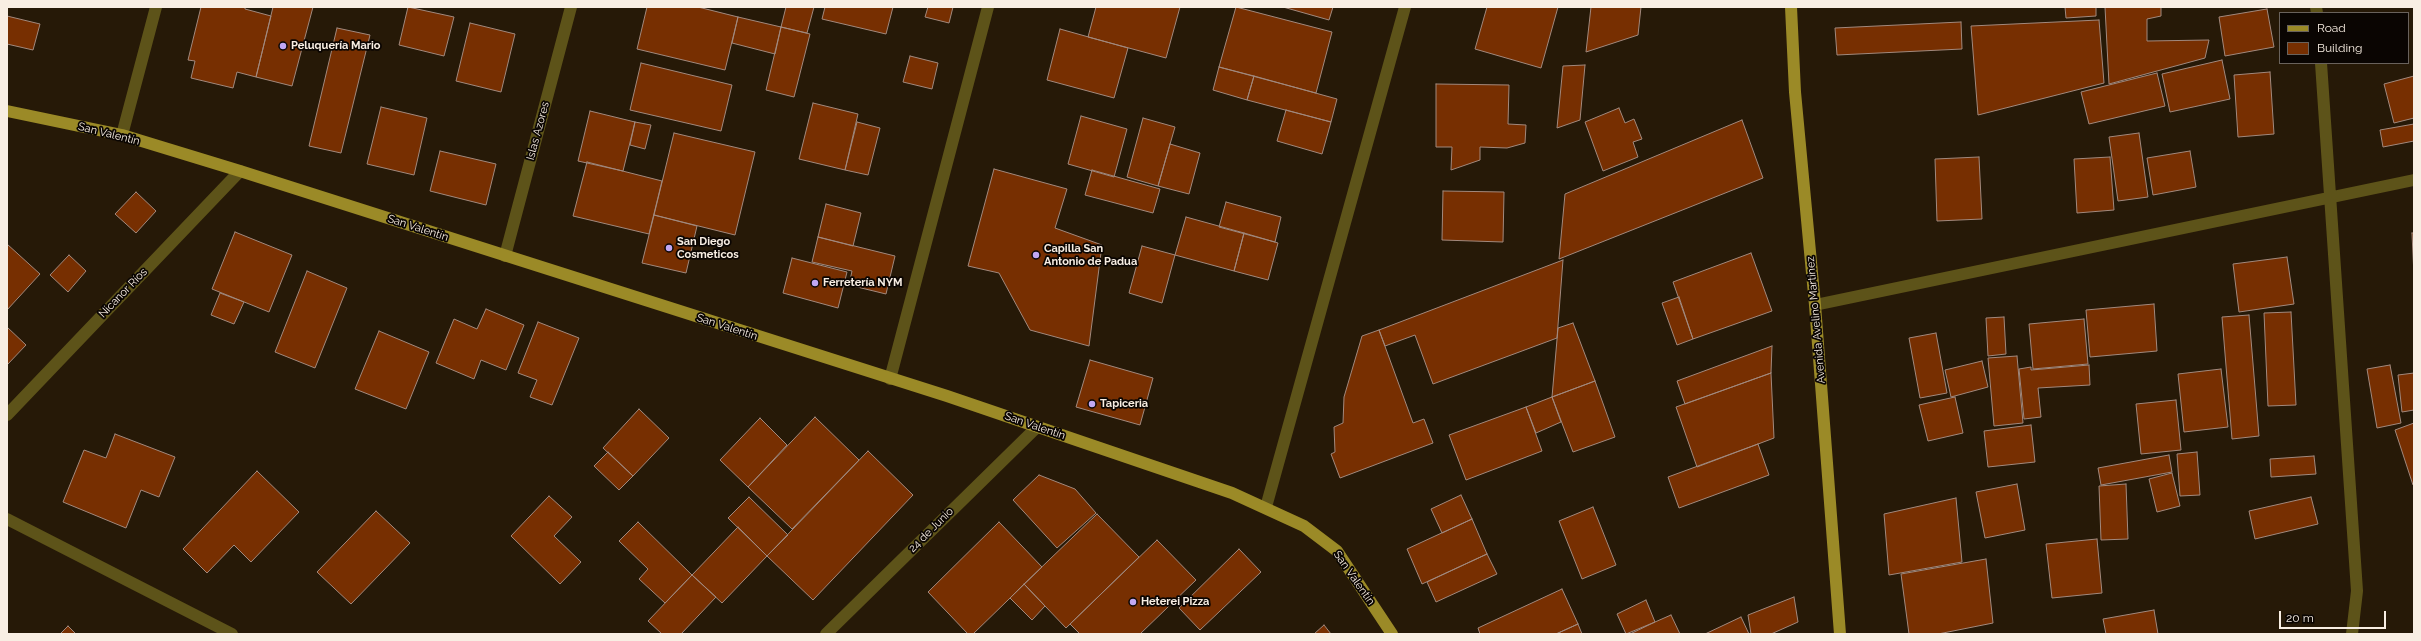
<!DOCTYPE html>
<html>
<head>
<meta charset="utf-8">
<style>
	body { margin:0 }
	#map { position:relative; width:2421px; height:641px; overflow:hidden; background:#261907; font-family:Raleway,sans-serif }
	canvas { display:block }
	.frame { position:absolute; inset:0; border:8px solid #f8eee3; pointer-events:none }
	.legend { position:absolute; left:2279px; top:12px; width:130px; height:52px; box-sizing:border-box; background:#0a0502; border:1px solid #69625c; margin:0; padding:5px 7px; list-style:none; font-size:12px; color:#f8eee3 }
	.legend li { display:flex; align-items:center; gap:8px; height:20px }
	.legend b { width:20px; border:1px solid #69625c }
	.scale { position:absolute; left:2279px; top:611px; width:107px; height:18px; box-sizing:border-box; border:2px solid #f8eee3; border-top:0; padding-left:5px; font-size:12px; line-height:14px; white-space:nowrap; color:#f8eee3; -webkit-text-stroke:3px #0a0502; paint-order:stroke }
</style>
</head>
<body>
<div id="map">
<canvas width="2421" height="641"></canvas>
<div class="frame"></div>
<ul class="legend">
<li><b style="height:5px;background:#9b8a27"></b>Road</li>
<li><b style="height:11px;background:#772f01"></b>Building</li>
</ul>
<div class="scale">20 m</div>
</div>
<script>
const c = document.querySelector('canvas').getContext('2d');
c.lineJoin = 'round';
function fillPath(path, color) { c.fillStyle = color; c.fill(path, 'evenodd'); }
const toPath = rows => new Path2D(rows.map(r => 'M' + r).join(''));
function stroke(path, color, width, dash) { c.strokeStyle = color; c.lineWidth = width; c.lineCap = dash ? 'butt' : 'round'; c.setLineDash(dash || []); c.stroke(path); }
function drawText(font, color, halo, rows, align = 'center') {
  c.font = font + ' Raleway,sans-serif'; c.lineWidth = 3.5; c.setLineDash([]); c.textBaseline = 'middle'; c.strokeStyle = halo; c.fillStyle = color; for (const [text, x, y, turn = 0] of rows) {
    c.save(); c.translate(x, y); c.rotate((+turn || 0) * Math.PI / 180); c.textAlign = isNaN(turn) ? turn : align; if (halo) c.strokeText(text, 0, 0); c.fillText(text, 0, 0); c.restore();
  }
}
const building = toPath([
	[201,7,245,7,245,9,271,16,256,77,237,72,233,88,191,78,195,61,188,60,201,7],
	[273,7,313,7,292,86,256,77,273,7],
	[408,7,454,17,444,56,399,45,408,7],
	[647,7,698,7,738,17,725,70,637,49,647,7],
	[786,7,814,7,807,33,781,27,786,7],
	[825,7,893,7,886,34,822,19,825,7],
	[928,7,953,7,949,23,925,17,928,7],
	[1096,7,1180,7,1166,58,1088,37,1096,7],
	[1236,7,1332,32,1316,93,1219,67,1236,7],
	[1283,7,1333,7,1329,20,1283,7],
	[1487,7,1558,7,1541,68,1475,49,1487,7],
	[1591,7,1641,7,1638,35,1586,52,1591,7],
	[2065,7,2096,7,2096,16,2066,18,2065,7],
	[2105,7,2161,7,2161,16,2147,19,2147,41,2209,40,2205,58,2109,84,2105,7],
	[2267,9,2274,47,2225,56,2219,17,2267,9],
	[7,16,40,24,33,50,7,44,7,16],
	[738,17,781,27,775,54,732,43,738,17],
	[2099,20,2104,83,1978,115,1971,26,2099,20],
	[1961,22,1962,49,1837,55,1835,28,1961,22],
	[470,23,515,34,501,92,456,81,470,23],
	[781,27,810,34,794,97,766,90,781,27],
	[337,28,370,35,341,153,309,146,337,28],
	[1060,29,1128,48,1114,98,1047,80,1060,29],
	[910,56,938,63,932,89,903,82,910,56],
	[2222,60,2230,99,2170,112,2162,74,2222,60],
	[641,63,732,85,721,131,630,110,641,63],
	[1585,65,1580,120,1557,128,1563,66,1585,65],
	[1219,67,1254,76,1247,100,1213,90,1219,67],
	[2270,72,2274,134,2238,137,2234,75,2270,72],
	[2157,73,2165,106,2089,124,2081,92,2157,73],
	[1254,76,1337,99,1331,122,1247,100,1254,76],
	[2414,76,2414,118,2394,123,2384,84,2414,76],
	[1436,84,1509,85,1508,124,1526,125,1525,143,1507,148,1480,147,1480,160,1451,170,1452,147,1436,147,1436,84],
	[813,103,858,114,845,170,799,159,813,103],
	[381,107,427,118,414,175,367,164,381,107],
	[1619,108,1625,123,1634,119,1642,139,1633,142,1638,157,1603,171,1585,122,1619,108],
	[1286,110,1331,122,1322,154,1277,141,1286,110],
	[590,111,635,122,623,171,578,161,590,111],
	[1081,116,1127,129,1114,177,1068,164,1081,116],
	[1143,118,1175,127,1158,186,1127,177,1143,118],
	[1742,120,1763,178,1559,259,1565,194,1742,120],
	[635,122,651,125,645,149,630,145,635,122],
	[857,122,880,128,868,175,845,170,857,122],
	[2414,124,2414,141,2383,147,2380,130,2414,124],
	[674,133,755,152,735,235,654,215,674,133],
	[2139,133,2148,197,2118,201,2109,137,2139,133],
	[1170,144,1200,153,1189,194,1158,186,1170,144],
	[440,151,496,164,486,205,430,191,440,151],
	[2190,151,2196,187,2153,195,2147,158,2190,151],
	[1979,157,1982,219,1937,221,1935,159,1979,157],
	[2110,157,2114,210,2077,213,2074,159,2110,157],
	[587,162,662,181,649,234,573,216,587,162],
	[994,169,1067,189,1055,228,1102,245,1089,346,1030,330,999,273,968,266,994,169],
	[1092,170,1160,189,1153,213,1085,195,1092,170],
	[1443,191,1504,192,1503,242,1442,240,1443,191],
	[136,192,156,211,136,233,115,214,136,192],
	[1226,202,1281,217,1275,242,1219,227,1226,202],
	[826,204,861,213,853,246,818,237,826,204],
	[654,215,697,226,686,273,642,263,654,215],
	[1186,217,1244,233,1234,271,1175,255,1186,217],
	[235,232,292,255,269,312,212,289,235,232],
	[1244,233,1278,243,1268,280,1234,271,1244,233],
	[2412,233,2414,233,2414,276,2412,233],
	[818,237,895,256,886,294,849,285,852,271,812,262,818,237],
	[7,244,40,274,7,310,7,244],
	[1142,246,1175,255,1162,303,1129,293,1142,246],
	[1751,253,1772,311,1693,339,1673,282,1751,253],
	[69,255,86,271,68,292,50,275,69,255],
	[2287,257,2294,304,2239,312,2233,264,2287,257],
	[792,258,847,272,838,308,783,293,792,258],
	[1563,260,1557,338,1433,384,1415,335,1385,346,1379,330,1563,260],
	[307,271,347,288,315,368,275,352,307,271],
	[220,293,244,302,234,324,211,315,220,293],
	[1679,297,1693,339,1677,345,1662,303,1679,297],
	[2154,304,2157,351,2090,357,2086,310,2154,304],
	[486,309,524,325,506,370,481,360,474,379,436,363,454,319,477,329,486,309],
	[2291,312,2296,405,2268,406,2264,313,2291,312],
	[2249,315,2259,436,2232,439,2222,317,2249,315],
	[2004,317,2006,354,1988,356,1986,318,2004,317],
	[2084,319,2088,364,2033,369,2029,324,2084,319],
	[538,322,579,338,552,405,530,397,537,380,518,373,538,322],
	[1573,323,1595,381,1552,397,1558,328,1573,323],
	[7,327,26,345,7,365,7,327],
	[1379,330,1413,423,1424,419,1433,443,1340,478,1331,454,1335,452,1334,427,1343,423,1344,397,1362,336,1379,330],
	[379,331,429,352,406,409,355,389,379,331],
	[1936,333,1947,393,1920,398,1909,338,1936,333],
	[1772,346,1771,373,1685,404,1677,381,1772,346],
	[2017,356,2023,423,1994,426,1988,358,2017,356],
	[1090,360,1153,378,1140,425,1076,407,1090,360],
	[1982,361,1988,387,1951,397,1945,370,1982,361],
	[2089,365,2090,385,2038,388,2041,417,2024,419,2019,369,2031,367,2031,370,2089,365],
	[2390,365,2401,423,2377,428,2367,369,2390,365],
	[2221,369,2228,427,2184,432,2178,374,2221,369],
	[1771,373,1774,438,1697,467,1676,407,1771,373],
	[2414,373,2414,410,2402,412,2398,375,2414,373],
	[1595,381,1615,437,1573,452,1552,397,1595,381],
	[1552,397,1561,422,1536,433,1526,407,1552,397],
	[1955,397,1963,433,1928,441,1919,405,1955,397],
	[2176,400,2181,450,2141,454,2136,404,2176,400],
	[1526,407,1542,451,1466,480,1449,435,1526,407],
	[639,409,669,438,633,476,603,448,639,409],
	[815,417,859,460,792,529,748,487,815,417],
	[760,418,787,445,748,487,720,460,760,418],
	[2414,423,2414,485,2413,485,2395,430,2414,423],
	[2031,425,2035,462,1988,467,1984,431,2031,425],
	[115,434,175,457,159,497,141,490,126,528,63,502,84,450,106,458,115,434],
	[1758,444,1769,475,1679,508,1668,477,1758,444],
	[868,451,913,495,813,600,767,556,868,451],
	[608,452,633,476,619,490,594,466,608,452],
	[2197,452,2200,495,2180,496,2177,454,2197,452],
	[2169,455,2172,472,2101,485,2098,468,2169,455],
	[2314,456,2316,474,2271,477,2270,459,2314,456],
	[257,471,299,512,251,562,234,545,207,573,183,549,257,471],
	[2172,473,2180,506,2157,512,2149,479,2172,473],
	[1039,475,1075,489,1096,513,1057,548,1013,500,1039,475],
	[2017,484,2025,530,1985,538,1976,492,2017,484],
	[2126,484,2128,539,2101,540,2099,486,2126,484],
	[1461,495,1472,519,1442,533,1431,509,1461,495],
	[549,496,572,517,554,536,581,562,560,584,511,536,549,496],
	[749,497,788,535,767,556,728,518,749,497],
	[2311,497,2318,524,2255,539,2249,511,2311,497],
	[1956,498,1962,562,1889,575,1884,514,1956,498],
	[1593,507,1616,565,1582,579,1559,521,1593,507],
	[376,511,410,543,351,604,317,572,376,511],
	[1097,514,1139,557,1066,628,1024,584,1097,514],
	[1472,519,1487,554,1422,584,1407,549,1472,519],
	[638,522,692,575,665,603,639,579,648,569,619,541,638,522],
	[999,522,1042,567,973,634,968,634,928,592,999,522],
	[738,527,767,556,722,603,692,575,738,527],
	[2097,539,2102,593,2052,598,2046,544,2097,539],
	[1157,540,1196,580,1140,634,1080,634,1070,624,1157,540],
	[1239,549,1261,572,1200,630,1179,608,1239,549],
	[1487,554,1497,574,1436,602,1427,582,1487,554],
	[1986,559,1993,623,1938,634,1909,634,1901,574,1986,559],
	[692,575,716,597,681,634,662,634,648,621,692,575],
	[1024,584,1045,606,1032,620,1010,598,1024,584],
	[1562,589,1578,624,1556,634,1480,634,1478,628,1562,589],
	[1794,597,1798,622,1771,634,1751,634,1748,615,1794,597],
	[1646,600,1655,622,1626,634,1617,614,1646,600],
	[2154,610,2158,634,2106,634,2103,619,2154,610],
	[1671,615,1680,634,1630,634,1655,622,1671,615],
	[1741,617,1749,634,1705,634,1741,617],
	[1578,624,1582,634,1556,634,1578,624],
	[1324,625,1331,634,1314,634,1324,625],
	[68,626,76,634,60,634,68,626]
]);
const minor = toPath([
	[2316,7,2317,13],
	[2321,63,2357,591,2352,634],
	[122,135,156,7],
	[505,256,571,7],
	[1815,305,2414,180],
	[890,379,988,7],
	[7,415,240,171],
	[1266,507,1405,7],
	[7,519,232,634],
	[826,634,1037,427]
]);
const major = toPath([
	[1791,7,1795,92,1815,305,1840,634],
	[7,111,122,135,240,171,947,396,1232,493,1304,526,1337,551,1392,634]
]);
const markers = [
	[283,46,4,"#c1a8f3"],
	[669,248,4,"#c1a8f3"],
	[1036,255,4,"#c1a8f3"],
	[815,283,4,"#c1a8f3"],
	[1092,404,4,"#c1a8f3"],
	[1133,602,4,"#c1a8f3"]
];
const poiNames = [
	["Peluquería Mario",291,46],
	["San Diego",677,242],
	["Cosmeticos",677,255],
	["Capilla San",1044,249],
	["Antonio de Padua",1044,262],
	["Ferretería NYM",823,283],
	["Tapiceria",1100,404],
	["Heterei Pizza",1141,602]
];
const streetNames = [
	["Islas Azores",538,131,-75],
	["San Valentín",109,134,14],
	["San Valentín",418,228,18],
	["Nicanor Ríos",123,293,-46],
	["Avenida Avelino Martinez",1816,320,-95],
	["San Valentín",727,327,18],
	["San Valentín",1035,426,19],
	["24 de Junio",931,530,-45],
	["San Valentín",1354,578,55]
];
fillPath(building, '#772f01');
stroke(building, '#a2897d', 1);
stroke(minor, '#5d5319', 12);
stroke(major, '#9b8a27', 12);
for (const [x, y, r, color] of markers) { const dot = new Path2D(); dot.arc(x, y, r, 0, 2 * Math.PI); c.fillStyle = color; c.fill(dot); stroke(dot, '#0a0502', 1.5); }
drawText('bold 11px', '#f8eee3', '#0a0502', poiNames, 'left');
drawText('11px', '#f8eee3', '#0a0502', streetNames);
</script>
</body>
</html>
